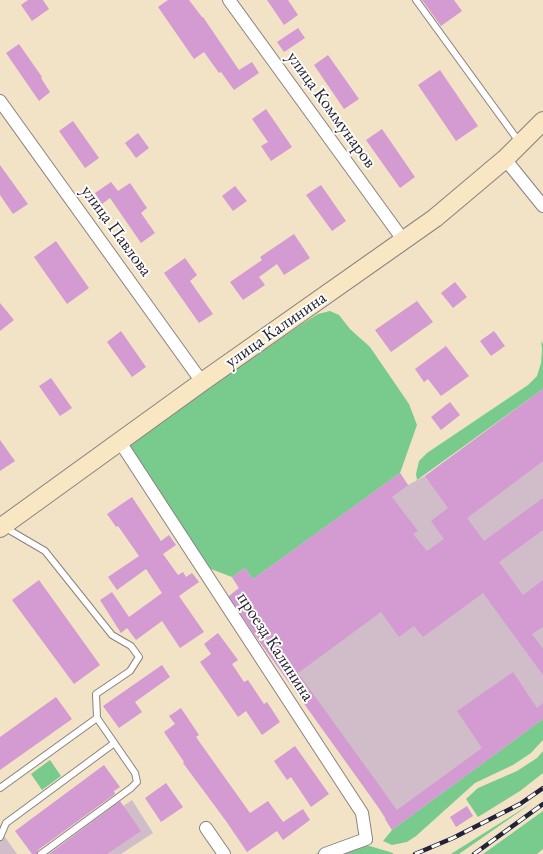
<!DOCTYPE html>
<html>
<head>
<meta charset="utf-8">
<style>
	body { margin:0 }
	canvas { display:block; background:#f2e2c6 }
</style>
</head>
<body>
<canvas width="543" height="854"></canvas>
<script>
const c = document.querySelector('canvas').getContext('2d');
c.lineJoin = 'round';
function fillPath(path, color) { c.fillStyle = color; c.fill(path, 'evenodd'); }
const toPath = rows => new Path2D(rows.map(r => 'M' + r).join(''));
function stroke(path, color, width, dash) { c.strokeStyle = color; c.lineWidth = width; c.lineCap = dash ? 'butt' : 'round'; c.setLineDash(dash || []); c.stroke(path); }
function drawText(font, color, halo, rows, align = 'center') {
  c.font = font + ' "EB Garamond",serif'; c.lineWidth = 4; c.setLineDash([]); c.textBaseline = 'middle'; c.strokeStyle = halo; c.fillStyle = color; for (const [text, x, y, turn = 0] of rows) {
    c.save(); c.translate(x, y); c.rotate((+turn || 0) * Math.PI / 180); c.textAlign = isNaN(turn) ? turn : align; if (halo) c.strokeText(text, 0, 0); c.fillText(text, 0, 0); c.restore();
  }
}
const industrial = toPath([
	[543,389,543,719,392,830,377,805,228,597,239,588,232,577,245,568,253,579,400,473,408,485,425,476],
	[132,800,153,833,121,854,54,854],
	[0,830,17,854,0,854]
]);
const green = toPath([
	[330,311,339,315,350,329,370,347,409,404,417,425,400,473,253,579,245,568,232,577,211,569,126,445,302,324,318,314],
	[541,341,543,344,543,389,417,480,416,474,419,461,427,453,528,385,537,376,541,363,542,349],
	[543,719,543,740,531,753,513,765,475,783,416,836,407,842,392,845,383,841,392,830],
	[543,751,543,773,520,791,478,817,466,799,478,788,517,771,537,758],
	[50,760,61,776,42,790,31,774],
	[532,803,459,854,451,854,454,852],
	[543,811,543,849,537,854,483,854],
	[347,843,363,844,393,853,393,854,315,854]
]);
const building = toPath([
	[28,0,43,0,49,9,32,21,21,5],
	[168,0,189,0,202,17,203,17,239,70,252,62,259,73,234,90,221,72,219,73,204,52,194,59,158,7],
	[267,0,288,0,298,15,284,25],
	[422,0,454,0,462,11,441,26],
	[298,28,305,38,284,52,277,42],
	[19,44,42,77,41,78,50,92,39,101,6,53],
	[328,55,359,99,344,109,314,65],
	[440,70,478,126,456,141,418,85],
	[266,109,292,147,271,161,261,146,268,142,252,119],
	[73,121,99,158,85,168,59,131],
	[382,129,415,177,400,188,366,140],
	[138,133,149,148,136,158,125,143],
	[0,165,28,204,13,214,0,195],
	[111,182,118,191,130,183,147,208,141,213,155,233,141,243,110,198,102,204,95,193],
	[321,185,346,221,332,231,306,195],
	[235,186,247,201,233,211,222,196],
	[294,234,310,258,284,275,277,264,259,277,265,285,243,300,230,282,262,260,260,257],
	[56,241,89,288,67,304,34,257],
	[185,258,197,275,190,281,213,314,199,323,164,273],
	[455,282,467,297,453,308,441,293],
	[417,301,433,322,391,352,375,330],
	[0,303,14,320,0,331],
	[121,331,146,367,132,377,107,342],
	[494,331,505,346,491,356,480,341],
	[446,346,469,376,441,396,428,379,424,382,415,369],
	[51,378,72,408,60,416,39,386],
	[543,389,543,461,467,518,484,541,543,498,543,530,499,562,523,595,543,580,543,627,532,634,543,649,543,675,483,593,423,637,414,626,399,637,381,612,298,673,397,810,482,748,457,711,513,672,537,708,543,703,543,719,392,830,385,819,386,818,252,631,229,596,239,588,232,577,245,568,253,579,400,473,408,485,392,497,418,531,413,534,427,551,444,539,431,521,448,508,425,476],
	[450,402,460,415,441,430,431,417],
	[0,440,15,461,0,471],
	[132,497,161,541,169,535,176,545,163,554,178,575,183,572,186,577,192,573,199,582,179,596,204,632,180,648,162,621,136,640,127,628,121,633,100,600,112,592,129,617,162,593,146,569,117,590,108,577,139,556,118,526,116,527,107,514],
	[39,580,100,665,74,684,12,600],
	[218,633,238,660,232,664,244,682,248,680,264,704,267,702,280,722,262,735,246,711,238,717,200,662,211,654,204,644],
	[162,665,170,677,135,702,142,712,119,728,103,706],
	[56,697,72,719,0,770,0,737],
	[181,708,199,735,196,737,250,813,268,801,283,822,303,809,310,820,283,840,277,831,247,852,226,821,183,763,184,762,164,732,175,724,169,716],
	[295,746,329,794,311,807,291,777,287,780,274,761],
	[104,765,120,787,114,791,115,794,38,850,37,854,32,854,15,831],
	[166,783,183,807,161,822,145,798],
	[120,801,141,831,107,854,49,854],
	[467,806,473,816,456,827,450,817]
]);
const lane = toPath([
	[416,0,520,143],
	[4,527,45,551,112,635,131,646,139,657,130,671,96,694,97,718,135,773,137,782,131,788,41,854],
	[0,788,97,718],
	[0,837,6,823,113,744]
]);
const street = toPath([
	[229,0,404,241],
	[0,101,202,382],
	[505,159,543,206],
	[120,442,362,813,366,839,325,854],
	[206,828,224,854]
]);
const secondary = toPath([
	[0,528,202,382,435,218,505,159,543,121]
]);
const rail = toPath([
	[415,854,453,838,520,804,543,788],
	[474,854,543,804]
]);
const streetNames = [
	["улица Коммунаров",331,110,54],
	["улица Павлова",116,231,54],
	["улица Калинина",276,330,-35],
	["проезд Калинина",275,647,57]
];
fillPath(industrial, '#d1bdc9');
fillPath(green, '#79cb8d');
fillPath(building, '#d39bd2');
stroke(lane, '#8a8280', 8);
stroke(street, '#8a8280', 14);
stroke(secondary, '#8a8280', 20);
stroke(lane, '#fff', 6);
stroke(street, '#fff', 12);
stroke(secondary, '#f9e7c3', 18);
stroke(rail, '#22223b', 4.5);
stroke(rail, '#fdfcf7', 3, [9]);
drawText('18px', '#22223b', '#fdfcf7', streetNames);
</script>
</body>
</html>
